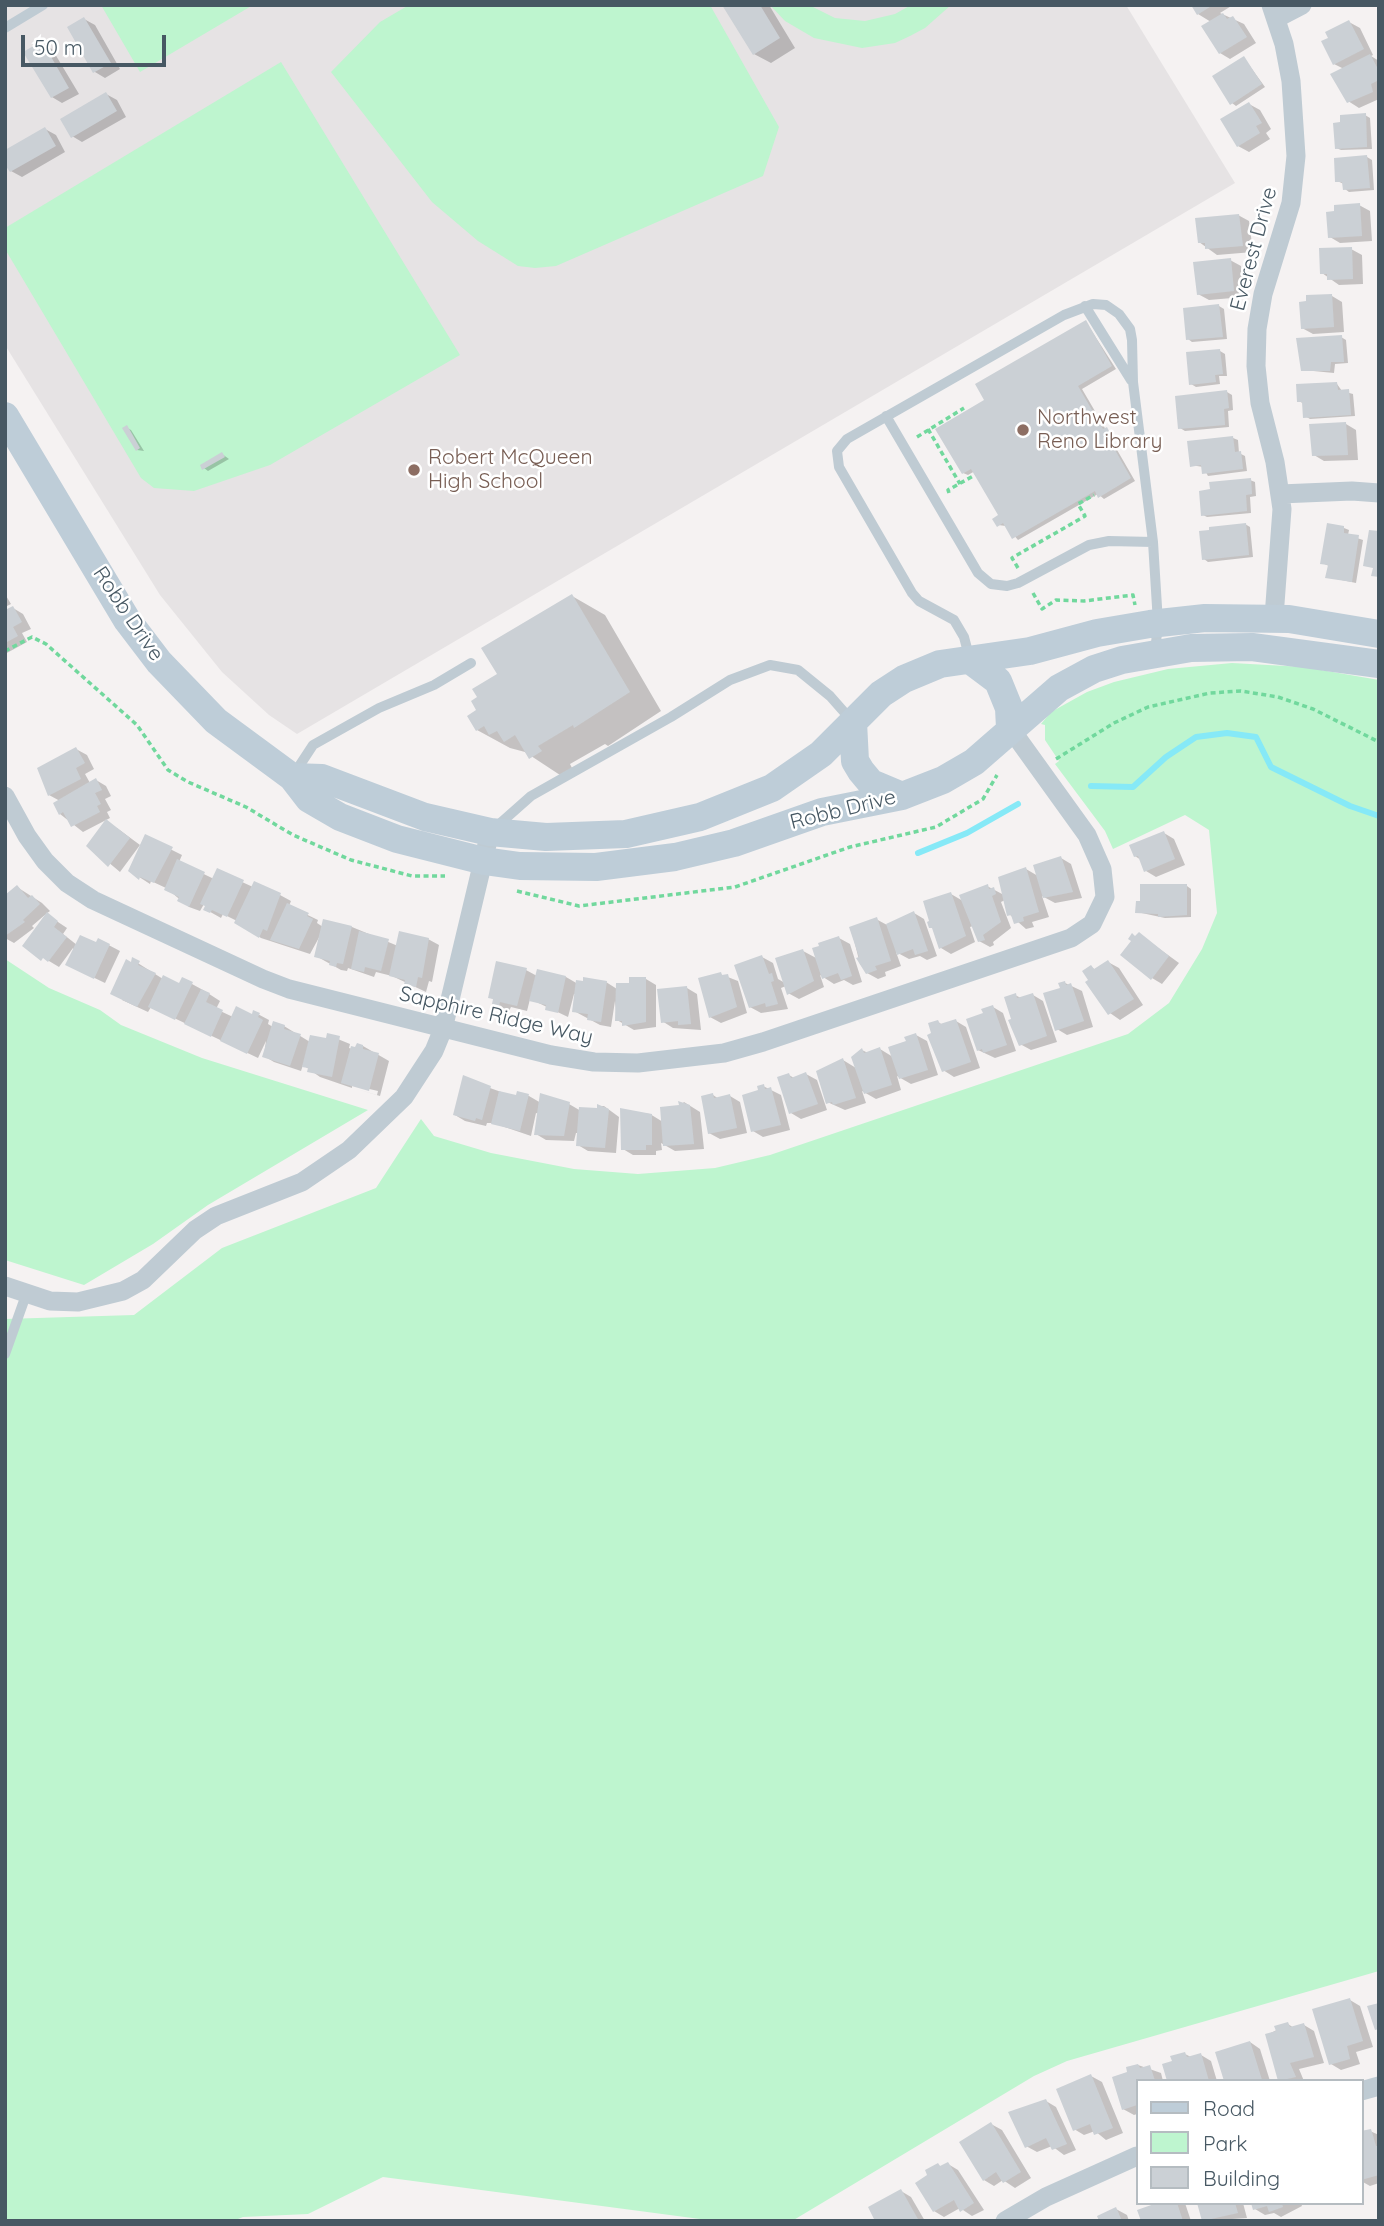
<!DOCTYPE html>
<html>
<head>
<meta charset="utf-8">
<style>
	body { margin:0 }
	#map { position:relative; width:1384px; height:2226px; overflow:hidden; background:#f5f2f2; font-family:Quicksand,sans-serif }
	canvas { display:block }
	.frame { position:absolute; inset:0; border:7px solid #475863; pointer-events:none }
	.legend { position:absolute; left:1136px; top:2079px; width:228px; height:126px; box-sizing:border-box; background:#fff; border:2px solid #b5bcc1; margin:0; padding:9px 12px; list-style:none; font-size:21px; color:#475863 }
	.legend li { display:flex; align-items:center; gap:14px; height:35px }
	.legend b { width:35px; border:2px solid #b5bcc1 }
	.scale { position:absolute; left:21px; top:35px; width:145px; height:32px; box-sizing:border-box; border:4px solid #475863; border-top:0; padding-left:9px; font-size:21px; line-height:24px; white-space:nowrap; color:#475863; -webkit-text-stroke:5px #fff; paint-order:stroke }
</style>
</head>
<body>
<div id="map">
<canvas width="1384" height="2226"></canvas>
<div class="frame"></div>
<ul class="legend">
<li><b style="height:9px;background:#becdd8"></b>Road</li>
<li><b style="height:19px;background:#bef5cf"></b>Park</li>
<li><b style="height:19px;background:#cbd0d5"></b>Building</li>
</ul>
<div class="scale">50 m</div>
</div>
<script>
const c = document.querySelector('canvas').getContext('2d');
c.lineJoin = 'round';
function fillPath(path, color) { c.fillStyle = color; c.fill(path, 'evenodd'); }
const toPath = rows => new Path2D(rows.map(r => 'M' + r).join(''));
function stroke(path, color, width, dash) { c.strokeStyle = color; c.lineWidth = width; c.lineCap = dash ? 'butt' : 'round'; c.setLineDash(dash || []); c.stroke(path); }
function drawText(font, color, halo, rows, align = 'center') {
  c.font = font + ' Quicksand,sans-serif'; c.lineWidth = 5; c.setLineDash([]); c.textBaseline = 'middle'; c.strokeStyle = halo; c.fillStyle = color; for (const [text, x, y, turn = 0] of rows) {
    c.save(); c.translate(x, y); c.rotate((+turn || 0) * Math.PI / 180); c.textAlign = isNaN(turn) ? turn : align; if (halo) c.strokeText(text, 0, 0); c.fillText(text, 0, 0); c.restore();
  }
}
const education = toPath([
	[5,5,1126,5,1235,183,297,734,269,715,222,672,160,595,5,345]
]);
const green = toPath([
	[101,5,253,5,140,72],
	[409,5,710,5,779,127,763,176,556,266,535,268,518,266,478,241,432,202,331,72,380,22],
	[770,5,809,5,835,18,865,21,895,14,911,5,951,5,925,28,910,36,895,43,862,48,814,38,785,21],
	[281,62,460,355,270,465,194,491,154,488,141,478,5,249,5,228],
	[1232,663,1304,667,1379,680,1379,1971,1067,2061,1034,2076,792,2221,715,2221,383,2177,308,2214,243,2217,233,2221,5,2221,5,1319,134,1315,222,1248,376,1188,421,1119,434,1136,491,1153,574,1169,638,1174,715,1168,770,1155,1128,1034,1169,1003,1202,949,1217,913,1209,830,1185,815,1113,849,1105,831,1055,764,1059,761,1045,740,1045,725,1041,724,1051,712,1087,692,1114,682,1168,669],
	[5,959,49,988,100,1010,121,1025,202,1058,368,1110,208,1205,153,1244,84,1285,5,1260]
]);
const shadow = toPath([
	[724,5,769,5,795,48,771,63,754,54],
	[1193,5,1233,5,1220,13,1244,24,1256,43,1230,59,1220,53,1211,22,1198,14],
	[84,19,95,25,120,69,105,78,95,72],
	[1349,22,1360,28,1373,55,1371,56,1379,61,1379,99,1359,108,1348,101,1344,69,1334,64,1331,39],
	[42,43,52,49,79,94,62,103,52,97],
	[1244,58,1265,87,1236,106,1232,103],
	[106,94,117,100,126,117,82,142,72,136],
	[1249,104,1260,110,1271,129,1266,133,1270,139,1249,152,1238,146],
	[1365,115,1370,118,1372,149,1341,150,1336,148],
	[45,129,56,135,65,152,22,177,11,171],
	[1367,157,1372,160,1374,190,1349,192,1345,189,1344,184,1337,181],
	[1359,205,1370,211,1372,241,1340,243,1330,237,1336,213],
	[1238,215,1249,221,1253,252,1217,255,1199,242],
	[1351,249,1362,255,1363,284,1339,285,1322,273],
	[1230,260,1241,266,1244,297,1209,300,1198,294],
	[1332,296,1342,302,1344,332,1313,334,1302,328,1308,303],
	[1219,306,1224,309,1227,339,1192,342,1188,339],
	[1086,322,1116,369,1082,389,1106,430,1111,432,1109,436,1135,481,1104,499,1098,494,1018,540,1006,526,998,525,1000,516,975,471,968,475,963,473,987,401],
	[1341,337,1346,340,1348,363,1335,364,1334,373,1303,370],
	[1220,351,1225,354,1227,376,1219,376,1220,384,1196,387,1191,384],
	[1337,384,1342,391,1353,394,1355,416,1310,419,1305,416,1304,404,1299,401],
	[1227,392,1232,395,1233,410,1228,411,1229,427,1185,431,1180,428],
	[1346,424,1356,430,1358,460,1324,461,1314,455],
	[127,428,131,430,144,451,137,450],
	[1233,438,1238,440,1239,453,1245,456,1247,471,1208,476,1203,467,1191,465],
	[222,454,229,459,208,471,204,468],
	[1250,480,1255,482,1256,496,1250,497,1251,513,1207,517,1203,515],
	[1245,524,1250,527,1253,557,1208,562,1204,559],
	[1344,528,1349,530,1348,535,1363,540,1356,583,1327,577,1329,566,1322,563],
	[5,594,11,604,5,607],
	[572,596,605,615,661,711,608,746,605,744,570,764,573,770,563,777,525,752,510,748,477,730,480,698],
	[13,608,23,614,31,629,22,633,27,642,5,654,5,612],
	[76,749,87,755,94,769,85,774,90,783,96,780,106,786,111,796,105,799,111,810,107,812,110,818,83,832,60,814,60,801,49,795],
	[117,828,140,845,120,872,89,846],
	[1164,833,1174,839,1185,865,1156,877,1146,871,1141,860,1135,856],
	[146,837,182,855,179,862,214,879,218,871,253,887,255,883,280,895,291,901,289,906,318,920,317,923,323,927,324,921,352,927,398,946,428,939,439,945,432,982,429,981,426,992,392,976,376,972,374,977,348,968,347,971,341,970,316,956,322,932,310,954,261,938,237,921,223,914,221,918,205,909,207,905,204,904,200,911,189,907,166,888,151,881,150,884,130,871],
	[1061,858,1071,864,1082,898,1055,903,1042,896,1049,917,1032,922,1034,927,1026,929,1009,914,1005,900,1001,902,1011,928,993,942,994,945,990,947,979,941,973,926,970,927,975,942,951,954,941,948,935,930,931,927,951,894,963,901,987,886,1004,895,1026,869,1038,876],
	[1187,886,1191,889,1191,917,1165,918,1137,912],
	[17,887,42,903,50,911,46,914,67,928,63,934,77,945,97,945,99,940,120,951,105,983,78,970,73,948,59,967,24,946,46,914,32,926,34,928,14,943,5,938,5,898],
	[914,913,924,919,937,956,927,960,920,956,909,959,896,952,901,966,885,972,886,976,878,979,867,973,860,964,851,928,876,919,887,925],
	[1139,934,1179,963,1162,984,1152,978,1133,941],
	[839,938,850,944,862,982,853,985,844,980,834,984,820,975,824,987,799,999,788,993,786,986,781,988,788,1009,761,1013,750,1007,762,957,773,963,778,979,785,983,803,951,818,959],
	[133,960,163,979,180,985,192,984,203,990,220,1001,216,1009,233,1017,252,1017,254,1012,269,1020,268,1024,273,1027,284,1026,310,1042,327,1040,328,1035,350,1044,349,1048,356,1050,363,1046,389,1061,380,1096,353,1088,377,1095,378,1091,352,1085,352,1088,320,1077,303,1065,301,1071,274,1062,264,1056,266,1041,258,1058,151,1007,148,1012,122,1000],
	[1108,962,1119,968,1143,1005,1120,1020,1110,1013,1091,967,1096,970],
	[526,970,537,976,566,977,578,984,606,982,617,989,646,979,656,985,656,1027,634,1030,617,1020,615,1001,611,1027,600,1025,574,1011,576,994,574,994,568,1017,530,999,527,1011,511,1007,509,1011,494,1004,495,1000,489,997],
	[720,974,738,981,747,1013,721,1023,710,1017],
	[1065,983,1082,991,1093,1027,1067,1035,1057,1029],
	[687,988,697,994,701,1030,673,1028,662,1021],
	[1015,995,1021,998,1033,995,1043,1001,1057,1042,1031,1050,1020,1044,1013,1020],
	[993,1007,1003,1013,1016,1051,995,1058,978,1050,985,1014],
	[956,1021,966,1027,980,1068,954,1077,943,1070,938,1022,943,1025],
	[916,1035,927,1041,938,1075,911,1084,897,1076,901,1090,876,1099,862,1091,866,1103,845,1110,825,1101,843,1060,856,1068,862,1050,868,1053,880,1049,893,1057],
	[806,1074,817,1080,827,1110,801,1119,791,1113,789,1075,794,1078],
	[763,1086,781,1095,790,1130,763,1137,753,1131],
	[490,1088,518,1098,518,1093,529,1096,541,1103,569,1104,581,1111,598,1110,599,1106,604,1106,619,1117,616,1153,588,1151,578,1145,579,1133,576,1133,574,1141,546,1140,536,1134,539,1114,536,1113,531,1136,493,1123,487,1123,486,1126,465,1121,455,1115],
	[713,1095,719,1099,730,1096,740,1102,747,1133,720,1139,709,1133],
	[684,1102,700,1112,704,1149,675,1151,661,1143,662,1150,656,1151,656,1155,633,1155,623,1149,622,1110,650,1114,663,1122],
	[1350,2000,1360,2006,1373,2047,1356,2052,1360,2064,1341,2070,1331,2064],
	[1288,2024,1294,2028,1304,2025,1314,2031,1324,2063,1299,2069,1304,2081,1280,2081,1267,2035],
	[1250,2042,1260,2049,1270,2081,1225,2081],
	[1185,2054,1191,2057,1201,2055,1211,2061,1217,2081,1169,2081,1174,2062],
	[1138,2065,1161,2073,1163,2081,1137,2081,1137,2114,1134,2115,1123,2109,1129,2073],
	[1091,2076,1102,2082,1123,2133,1106,2140,1095,2131,1084,2135,1074,2129],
	[1046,2101,1056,2107,1076,2150,1064,2155,1052,2146,1037,2152,1026,2146],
	[991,2124,1002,2130,1031,2178,1015,2188,1003,2180,994,2186,984,2180,961,2143],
	[1370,2131,1379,2135,1379,2183,1370,2186,1361,2181,1361,2134],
	[948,2164,958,2170,984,2210,972,2216,960,2208,944,2217,934,2211,930,2176,938,2165,942,2167],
	[901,2191,911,2197,925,2221,878,2221],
	[1162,2203,1185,2203,1191,2221,1143,2221],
	[1198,2203,1243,2203,1247,2218,1203,2221],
	[1253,2203,1301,2203,1302,2206,1281,2217,1274,2213,1265,2215,1255,2209],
	[1116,2209,1127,2215,1129,2221,1097,2221]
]);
const stream = toPath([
	[1091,786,1133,787,1166,757,1196,737,1227,733,1256,737,1271,767,1350,806,1379,816],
	[918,853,967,833,1018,804]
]);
const building = toPath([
	[722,5,760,5,780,38,753,55],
	[1191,5,1213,5,1197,15],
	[1223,13,1227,19,1233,16,1247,37,1219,54,1201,26],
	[84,17,111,63,93,73,67,27],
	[1349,20,1364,49,1333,65,1321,41,1328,38,1325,32],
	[42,41,69,88,51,98,23,52],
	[1370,54,1379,71,1379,80,1371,84,1373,92,1347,103,1330,74],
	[1244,56,1262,84,1230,105,1212,76],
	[106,92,117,111,71,138,60,119],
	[1249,102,1262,123,1256,126,1260,133,1237,147,1220,119],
	[1366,113,1367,147,1335,149,1333,123,1340,122,1340,115],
	[45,127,56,146,10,172,5,165,5,150],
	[1367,155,1370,188,1343,190,1342,182,1335,182,1334,158],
	[1360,203,1362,236,1328,238,1326,212,1334,211,1334,205],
	[1239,214,1243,246,1205,249,1205,243,1198,243,1195,218],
	[1352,247,1353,279,1327,280,1327,274,1320,274,1319,248],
	[1231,258,1234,291,1197,295,1193,262],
	[1332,294,1334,327,1301,329,1299,302,1306,301,1306,295],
	[1219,304,1223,337,1186,340,1183,308],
	[1086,320,1112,366,1078,386,1103,429,1107,427,1109,431,1106,434,1131,478,1098,498,1095,491,1012,539,1003,523,997,527,992,519,998,515,971,469,962,474,935,429,984,400,975,384],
	[1342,335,1344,362,1331,362,1330,371,1301,371,1296,338],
	[1220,349,1223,374,1215,375,1216,382,1189,385,1186,352],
	[1337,382,1338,390,1349,389,1351,415,1303,418,1302,402,1297,402,1296,384],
	[1227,390,1229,408,1224,409,1225,425,1178,429,1175,396],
	[1346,422,1348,455,1312,456,1309,424],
	[127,425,140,448,136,451,122,428],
	[1233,436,1235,452,1241,451,1243,469,1202,474,1201,465,1190,467,1187,441],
	[222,452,225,457,202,470,200,465],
	[1251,478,1252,494,1246,495,1247,511,1201,516,1199,491,1210,489,1209,482],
	[1246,523,1249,555,1202,560,1199,531,1209,530,1209,527],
	[1327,523,1344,526,1344,533,1359,535,1352,582,1325,578,1328,565,1320,564],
	[1369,530,1379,531,1379,577,1371,576,1373,568,1363,566],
	[572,594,630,692,574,728,573,725,538,746,542,751,529,759,515,735,504,742,497,731,489,735,484,726,476,731,467,716,476,710,471,701,477,697,472,689,497,674,481,648],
	[13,606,22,622,13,627,18,636,5,643,5,610],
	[76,747,85,763,76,768,81,779,48,796,37,768],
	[96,778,102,790,95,793,101,804,97,806,100,812,71,827,63,812,59,815,53,803],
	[106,819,130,838,108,867,86,846],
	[1164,831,1175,859,1144,872,1138,856,1134,857,1129,845],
	[145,834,173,847,154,883,140,877,139,880,128,871],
	[1061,856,1073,892,1043,898,1033,865],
	[177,859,205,872,189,907,177,901,179,897,164,890],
	[1026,867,1039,912,1023,917,1024,921,1014,924,1011,915,1007,916,998,877],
	[217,868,244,880,227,917,212,910,210,913,203,910,205,906,200,904],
	[254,881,281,893,267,931,263,929,259,938,234,923],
	[988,884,989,889,994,887,996,894,992,896,1001,922,983,935,985,940,978,942,959,895],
	[1140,884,1187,884,1187,915,1158,917,1158,914,1135,913,1136,901,1140,901],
	[17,885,28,898,32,895,40,904,23,920,25,922,5,936,5,895],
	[951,892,966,936,939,949,932,928,929,928,927,922,929,921,923,901],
	[287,903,309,913,307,916,313,919,299,949,270,940],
	[914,911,928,951,915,955,913,949,897,955,886,924],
	[47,912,58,921,54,927,67,937,48,962,43,958,41,961,22,946],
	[877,917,891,961,875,966,877,970,866,974,856,958,859,957,849,927],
	[323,919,352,926,343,964,337,963,336,967,329,965,330,961,314,957],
	[359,931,389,939,381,971,365,967,364,972,351,969],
	[399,931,429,938,422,978,418,977,416,987,404,985,405,980,389,976],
	[1139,932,1169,956,1151,980,1120,955,1131,941,1128,939,1132,933,1135,936],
	[80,935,96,942,98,938,110,944,94,979,65,965],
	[839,936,852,976,841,980,838,973,822,979,812,948,819,946,818,943],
	[803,949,814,981,787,995,775,958],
	[762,955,769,974,772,973,774,981,771,982,778,1004,766,1007,765,1003,749,1008,734,965],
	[132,957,140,961,138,965,156,973,137,1007,110,994,126,959,131,962],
	[1108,960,1134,999,1108,1015,1085,982,1088,980,1082,971,1091,965,1094,969],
	[496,961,527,968,517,1006,500,1002,499,1006,492,1004,493,999,488,998],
	[537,969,566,976,558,1013,545,1010,546,1005,529,1001],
	[721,972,722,975,728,974,737,1007,709,1018,698,978],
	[163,975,179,983,182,977,193,982,175,1020,148,1007],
	[583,977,607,981,601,1022,587,1020,588,1014,572,1012,576,980,583,981],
	[629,977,646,977,646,1022,622,1026,622,1021,615,1021,616,983,629,983],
	[1065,981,1066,985,1071,983,1084,1021,1055,1031,1043,993,1060,988,1058,983],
	[687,986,691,1024,678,1025,678,1021,661,1023,657,989],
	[201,989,210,993,206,1002,223,1010,211,1037,184,1024],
	[1016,993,1017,998,1033,993,1047,1036,1019,1046,1008,1020,1011,1019,1004,997],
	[993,1005,1007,1045,983,1053,982,1049,977,1051,966,1019,983,1013,981,1009],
	[236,1006,252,1014,253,1010,260,1013,258,1017,263,1020,247,1054,220,1041],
	[956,1019,971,1062,942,1072,927,1035,931,1033,928,1023,938,1020,940,1024],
	[273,1021,285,1025,284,1029,301,1034,290,1066,262,1057],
	[327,1033,340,1036,332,1077,307,1072,308,1068,302,1067,310,1035,326,1038],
	[916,1033,928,1070,899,1079,888,1047,906,1041,904,1037],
	[357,1043,363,1045,363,1049,379,1053,369,1091,341,1083,351,1046,355,1047],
	[880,1047,892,1085,864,1094,851,1057,862,1048,864,1053],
	[843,1058,856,1098,833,1105,832,1102,826,1104,816,1071],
	[806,1072,818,1104,789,1114,777,1077,789,1073,791,1078],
	[463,1075,491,1086,482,1120,476,1118,475,1121,453,1115],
	[764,1084,765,1089,771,1087,781,1125,751,1132,742,1095,758,1090,757,1086],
	[499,1091,516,1095,517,1091,529,1094,520,1131,491,1124],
	[540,1093,570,1102,564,1136,534,1135],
	[713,1093,714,1098,730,1094,737,1128,708,1134,701,1096],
	[678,1101,690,1105,694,1144,663,1146,660,1107,679,1105],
	[597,1104,609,1109,605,1148,576,1146,579,1107,597,1108],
	[620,1108,652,1114,652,1145,646,1145,646,1150,621,1150],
	[1350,1998,1363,2041,1347,2046,1350,2059,1329,2065,1312,2009],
	[1379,2003,1379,2029,1375,2030,1367,2006],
	[1288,2022,1290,2027,1304,2023,1314,2057,1290,2063,1296,2077,1278,2081,1265,2034,1276,2031,1274,2026],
	[1250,2041,1262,2080,1224,2081,1215,2052],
	[1185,2052,1187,2057,1201,2053,1209,2081,1167,2081,1162,2064,1172,2061,1170,2056],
	[1138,2064,1140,2068,1150,2065,1155,2081,1137,2081,1137,2105,1122,2110,1112,2077,1127,2072,1126,2067],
	[1091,2074,1113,2128,1094,2135,1090,2124,1073,2131,1056,2089],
	[1046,2099,1067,2144,1052,2150,1046,2138,1025,2148,1008,2112],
	[991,2122,1021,2172,1003,2183,996,2172,983,2181,959,2142],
	[1371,2129,1376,2146,1379,2146,1379,2175,1361,2180,1361,2131],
	[948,2162,974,2203,960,2212,954,2200,933,2212,915,2183,927,2175,925,2170,938,2163,940,2166],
	[901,2189,919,2221,875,2221,868,2207],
	[1157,2203,1177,2203,1183,2221,1141,2221,1137,2210],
	[1197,2203,1235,2203,1238,2213,1202,2221],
	[1251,2203,1282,2203,1283,2207,1269,2212,1267,2206,1253,2210],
	[1116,2207,1122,2221,1099,2221,1097,2216]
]);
const path = toPath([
	[928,429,960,484],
	[917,437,964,408],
	[949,493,948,490,975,475],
	[1018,568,1012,558,1085,516,1078,504,1094,495],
	[1033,593,1042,609,1056,600,1084,601,1133,595,1135,605],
	[5,651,32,637,46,644,137,725,168,770,188,782,246,807,293,835,351,860,412,876,445,876],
	[1056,759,1114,723,1148,707,1210,693,1241,691,1278,697,1313,709,1379,742],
	[517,891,579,906,735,887,850,847,936,827,983,799,997,775]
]);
const lane = toPath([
	[5,28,43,5],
	[1085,306,1131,380],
	[886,416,978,573,991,584,1007,586,1018,583,1089,545,1109,541,1153,542],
	[969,656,964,637,954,620,919,601,912,593,839,467,837,451,847,439,1064,315,1093,304,1106,305,1119,314,1130,329,1132,340,1133,382,1153,542,1158,623,1155,653],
	[294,774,313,745,379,708,434,685,471,663],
	[496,827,531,796,671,717,730,680,770,665,798,670,830,696,852,721],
	[5,1354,26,1295]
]);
const street = toPath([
	[1271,5,1284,44,1291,81,1296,156,1291,203,1263,294,1257,329,1256,366,1260,403,1275,462,1282,509,1274,617],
	[1277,18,1302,5],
	[1280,494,1352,491,1379,493],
	[5,796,27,836,45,861,67,883,93,900,263,979,289,989,551,1055,594,1062,638,1063,724,1053,763,1042,1071,938,1092,924,1105,897,1102,869,1087,835,1010,728],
	[5,1286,50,1301,78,1302,123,1291,143,1280,195,1230,216,1216,302,1182,349,1150,404,1097,434,1051,443,1029,490,832],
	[1361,2091,1379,2086],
	[1005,2221,1046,2197,1137,2156]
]);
const secondary = toPath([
	[5,416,127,620,159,662,216,721,292,777,309,799,340,817,397,839,484,861,520,866,596,867,675,857,734,843,822,812,902,796,943,780,974,762,1059,688,1094,669,1122,660,1191,648,1252,647,1379,664],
	[970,660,998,681,1009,708,1010,728],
	[853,722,855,761,861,771,871,783,902,796],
	[292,777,322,778,425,817,490,832,546,837,626,834,700,817,772,788,821,754,881,694,904,679,940,664,1030,651,1097,633,1150,624,1205,618,1289,619,1379,634]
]);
const markers = [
	[1023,430,7,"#8d6e63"],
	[414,470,7,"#8d6e63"]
];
const streetNames = [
	["Everest Drive",1254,249,-75],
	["Robb Drive",128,614,56],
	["Robb Drive",843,810,-14],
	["Sapphire Ridge Way",496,1016,13]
];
const educationNames = [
	["Northwest",1037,418],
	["Reno Library",1037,442],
	["Robert McQueen",428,458],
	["High School",428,482]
];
fillPath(education, '#e6e3e4');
fillPath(green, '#bef5cf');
fillPath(shadow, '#0003');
stroke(stream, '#86e9f7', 6);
fillPath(building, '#cbd0d5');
stroke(path, '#71d89d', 3.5, [5, 3.5]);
stroke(lane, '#bfcbd3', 10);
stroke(street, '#bfcbd3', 19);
stroke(secondary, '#becdd8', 28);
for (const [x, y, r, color] of markers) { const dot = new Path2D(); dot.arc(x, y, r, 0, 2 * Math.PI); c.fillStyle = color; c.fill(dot); stroke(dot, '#fff', 2.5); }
drawText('21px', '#475863', '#fff', streetNames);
drawText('21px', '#785e54', '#fff', educationNames, 'left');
</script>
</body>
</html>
